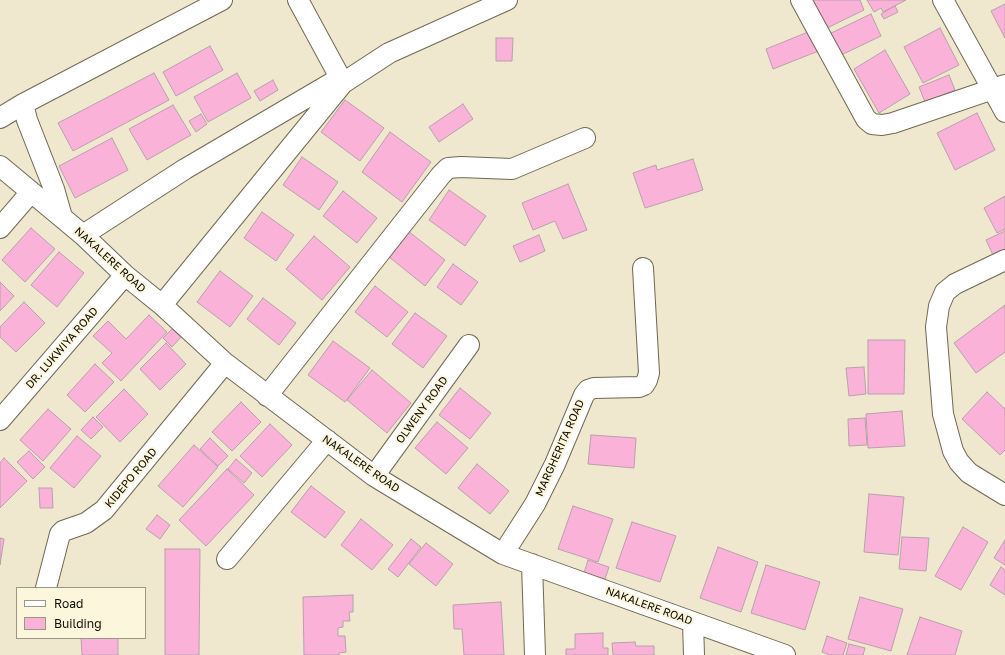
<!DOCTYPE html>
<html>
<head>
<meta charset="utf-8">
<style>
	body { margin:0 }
	#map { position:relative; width:1005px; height:655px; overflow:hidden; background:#efe8cf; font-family:"Golos Text",sans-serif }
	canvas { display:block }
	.legend { position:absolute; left:16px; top:587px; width:130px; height:52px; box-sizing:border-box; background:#fcf6dc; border:1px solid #9c9886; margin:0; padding:5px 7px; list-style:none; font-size:12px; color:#0d0b04 }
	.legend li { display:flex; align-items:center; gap:8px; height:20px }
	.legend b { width:20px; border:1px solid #9c9886 }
</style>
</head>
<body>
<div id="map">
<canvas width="1005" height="655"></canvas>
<ul class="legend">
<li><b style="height:5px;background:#fff"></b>Road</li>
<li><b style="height:11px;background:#fbb2d9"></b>Building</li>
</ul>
</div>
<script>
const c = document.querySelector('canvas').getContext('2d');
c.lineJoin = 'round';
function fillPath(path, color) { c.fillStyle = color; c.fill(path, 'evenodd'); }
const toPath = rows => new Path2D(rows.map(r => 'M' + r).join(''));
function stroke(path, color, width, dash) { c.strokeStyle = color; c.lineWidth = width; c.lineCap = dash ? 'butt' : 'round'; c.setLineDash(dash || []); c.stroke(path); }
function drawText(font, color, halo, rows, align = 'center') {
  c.font = font + ' "Golos Text",sans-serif'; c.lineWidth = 4; c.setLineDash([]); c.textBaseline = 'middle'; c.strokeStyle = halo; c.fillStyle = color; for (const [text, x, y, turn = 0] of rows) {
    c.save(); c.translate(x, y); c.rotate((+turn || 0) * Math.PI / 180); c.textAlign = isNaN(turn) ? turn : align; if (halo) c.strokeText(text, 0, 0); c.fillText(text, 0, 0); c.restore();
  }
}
const building = toPath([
	[809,0,860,0,864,10,823,30,809,0],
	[867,0,906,0,883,12,881,8,874,12,867,0],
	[1005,4,1005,38,991,11,1005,4],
	[895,6,898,12,884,19,881,14,895,6],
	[871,14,881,36,837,57,827,35,871,14],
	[940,28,959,65,923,83,904,47,940,28],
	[813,30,821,50,773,69,766,49,813,30],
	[496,38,513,38,512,61,496,61,496,38],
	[210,46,223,70,176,96,163,72,210,46],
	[885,50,910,94,879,113,854,69,885,50],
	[154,73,169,100,73,151,58,123,154,73],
	[237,73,251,98,208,122,194,97,237,73],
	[949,75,955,90,925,102,919,87,949,75],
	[273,80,278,90,260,101,254,91,273,80],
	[345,100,384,128,360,161,321,132,345,100],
	[463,104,473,119,439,142,429,127,463,104],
	[173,105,191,135,147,160,129,129,173,105],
	[977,113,995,150,955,170,937,133,977,113],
	[201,114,207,124,196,132,189,121,201,114],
	[390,132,431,162,402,202,362,172,390,132],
	[112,138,128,170,75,198,59,166,112,138],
	[302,157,338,182,319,210,283,185,302,157],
	[693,159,703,190,645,208,633,173,656,165,657,170,693,159],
	[568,184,587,230,563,239,555,221,533,230,522,203,568,184],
	[449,190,486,216,465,246,429,220,449,190],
	[343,191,377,218,357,243,323,216,343,191],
	[1005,196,1005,229,997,233,984,208,1005,196],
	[262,212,294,235,276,261,244,238,262,212],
	[31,228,55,249,25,282,2,260,31,228],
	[408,231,445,260,425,286,388,256,408,231],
	[1005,231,1005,249,993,255,986,240,1005,231],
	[539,235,545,251,520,262,513,246,539,235],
	[314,236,350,267,322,300,286,269,314,236],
	[59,252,84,273,57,307,31,285,59,252],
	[453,264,478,282,461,305,437,287,453,264],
	[220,271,253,296,230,327,197,302,220,271],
	[0,282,14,296,0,311,0,282],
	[375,286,408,312,387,337,355,312,375,286],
	[263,298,296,323,279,345,247,319,263,298],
	[24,302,45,323,16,352,0,337,0,327,24,302],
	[1005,305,1005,352,976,373,954,343,1005,305],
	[415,313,447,336,423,368,392,344,415,313],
	[149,315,167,332,121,381,102,363,112,353,93,336,108,321,126,339,149,315],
	[172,329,181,337,172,347,163,338,172,329],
	[868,340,905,340,904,394,868,394,868,340],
	[333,341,370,368,345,402,308,375,333,341],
	[166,343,186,364,160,390,140,369,166,343],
	[95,364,114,382,85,412,67,395,95,364],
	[864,367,866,394,849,396,846,368,864,367],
	[372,370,411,403,387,433,347,400,372,370],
	[460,388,491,413,470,439,439,415,460,388],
	[124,389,148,414,120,442,96,417,124,389],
	[987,392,1005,409,1005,450,1000,455,962,419,987,392],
	[241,402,261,422,232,451,212,432,241,402],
	[48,409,71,429,43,461,20,440,48,409],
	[902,411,905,446,868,448,866,414,902,411],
	[93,417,103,427,91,439,81,430,93,417],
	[865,418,867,445,849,446,848,419,865,418],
	[437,422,468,448,446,474,415,448,437,422],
	[270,424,292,445,262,477,240,456,270,424],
	[591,435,636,438,634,468,588,464,591,435],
	[77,436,101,456,74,488,50,468,77,436],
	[210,438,228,456,218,466,200,449,210,438],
	[194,445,218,467,183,507,158,486,194,445],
	[29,451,45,467,33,479,17,462,29,451],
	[4,458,27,481,0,508,0,463,4,458],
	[236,459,252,473,244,483,228,469,236,459],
	[477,464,509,491,490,514,458,488,477,464],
	[227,469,254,495,206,546,179,520,227,469],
	[311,486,345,512,325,538,291,512,311,486],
	[39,488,52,488,53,508,40,508,39,488],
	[869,494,904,497,898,555,864,552,869,494],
	[573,506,613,519,598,562,558,549,573,506],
	[157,515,170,525,160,539,146,529,157,515],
	[361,519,393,545,372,570,341,545,361,519],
	[632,522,676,536,660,582,616,568,632,522],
	[963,527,988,542,961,590,935,576,963,527],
	[902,537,929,538,926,571,899,569,902,537],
	[0,538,4,539,0,565,0,538],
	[411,539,421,547,398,577,388,569,411,539],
	[1005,540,1005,565,994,558,1005,540],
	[426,543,453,564,436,586,409,564,426,543],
	[718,547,758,562,741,612,700,598,718,547],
	[165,549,200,549,199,655,165,655,165,549],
	[588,560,609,567,605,579,584,573,588,560],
	[766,565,820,582,805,630,751,613,766,565],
	[1001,567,1005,570,1005,595,990,585,1001,567],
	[353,595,353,612,349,612,350,621,343,621,343,627,338,628,338,636,345,636,346,652,339,653,339,655,304,655,303,597,353,595],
	[860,597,903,609,891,651,848,639,860,597],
	[501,602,504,655,464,655,462,629,454,629,453,605,501,602],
	[920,617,962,631,955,655,907,655,920,617],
	[603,633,603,648,608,648,608,655,566,655,566,649,575,649,575,634,603,633],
	[827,636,847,643,843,655,830,655,822,652,827,636],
	[81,638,118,638,118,655,82,655,81,638],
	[635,642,636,646,654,646,654,655,613,655,612,643,635,642],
	[849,644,865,648,863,655,846,655,849,644]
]);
const minor = toPath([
	[298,0,343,83],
	[801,0,866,119,872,124,882,125,893,123,1005,85],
	[943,0,1005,112],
	[23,104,27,120,54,189,62,217],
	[0,118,23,104,222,0],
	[0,166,83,235,125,275,162,305,225,363,374,476,503,554,785,655],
	[0,228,31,192],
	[83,235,185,169,340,78],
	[1005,260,955,284,945,292,939,306,936,327,943,414,953,451,959,462,969,473,1005,495],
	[162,305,343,83,389,53,507,0],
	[267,396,441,175,448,168,461,167,512,169,585,138],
	[0,420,125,275],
	[374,476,469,345],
	[503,554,535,504,555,464,584,395,588,390,594,388,639,387,644,385,647,380,649,373,643,268],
	[227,559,327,440],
	[532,564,535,655],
	[46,588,60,534,63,531,86,523,104,510,225,363],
	[693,622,694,655]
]);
const streetNames = [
	["NAKALERE ROAD",110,260,42],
	["DR. LUKWIYA ROAD",62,348,-49],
	["OLWENY ROAD",422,410,-54],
	["MARGHERITA ROAD",560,448,-66],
	["NAKALERE ROAD",361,464,35],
	["KIDEPO ROAD",131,478,-50],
	["NAKALERE ROAD",649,606,20]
];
fillPath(building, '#fbb2d9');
stroke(building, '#b8a0ac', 1);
stroke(minor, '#6f6953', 22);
stroke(minor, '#fff', 20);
drawText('11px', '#0d0b04', '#fcf6dc', streetNames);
</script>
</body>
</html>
